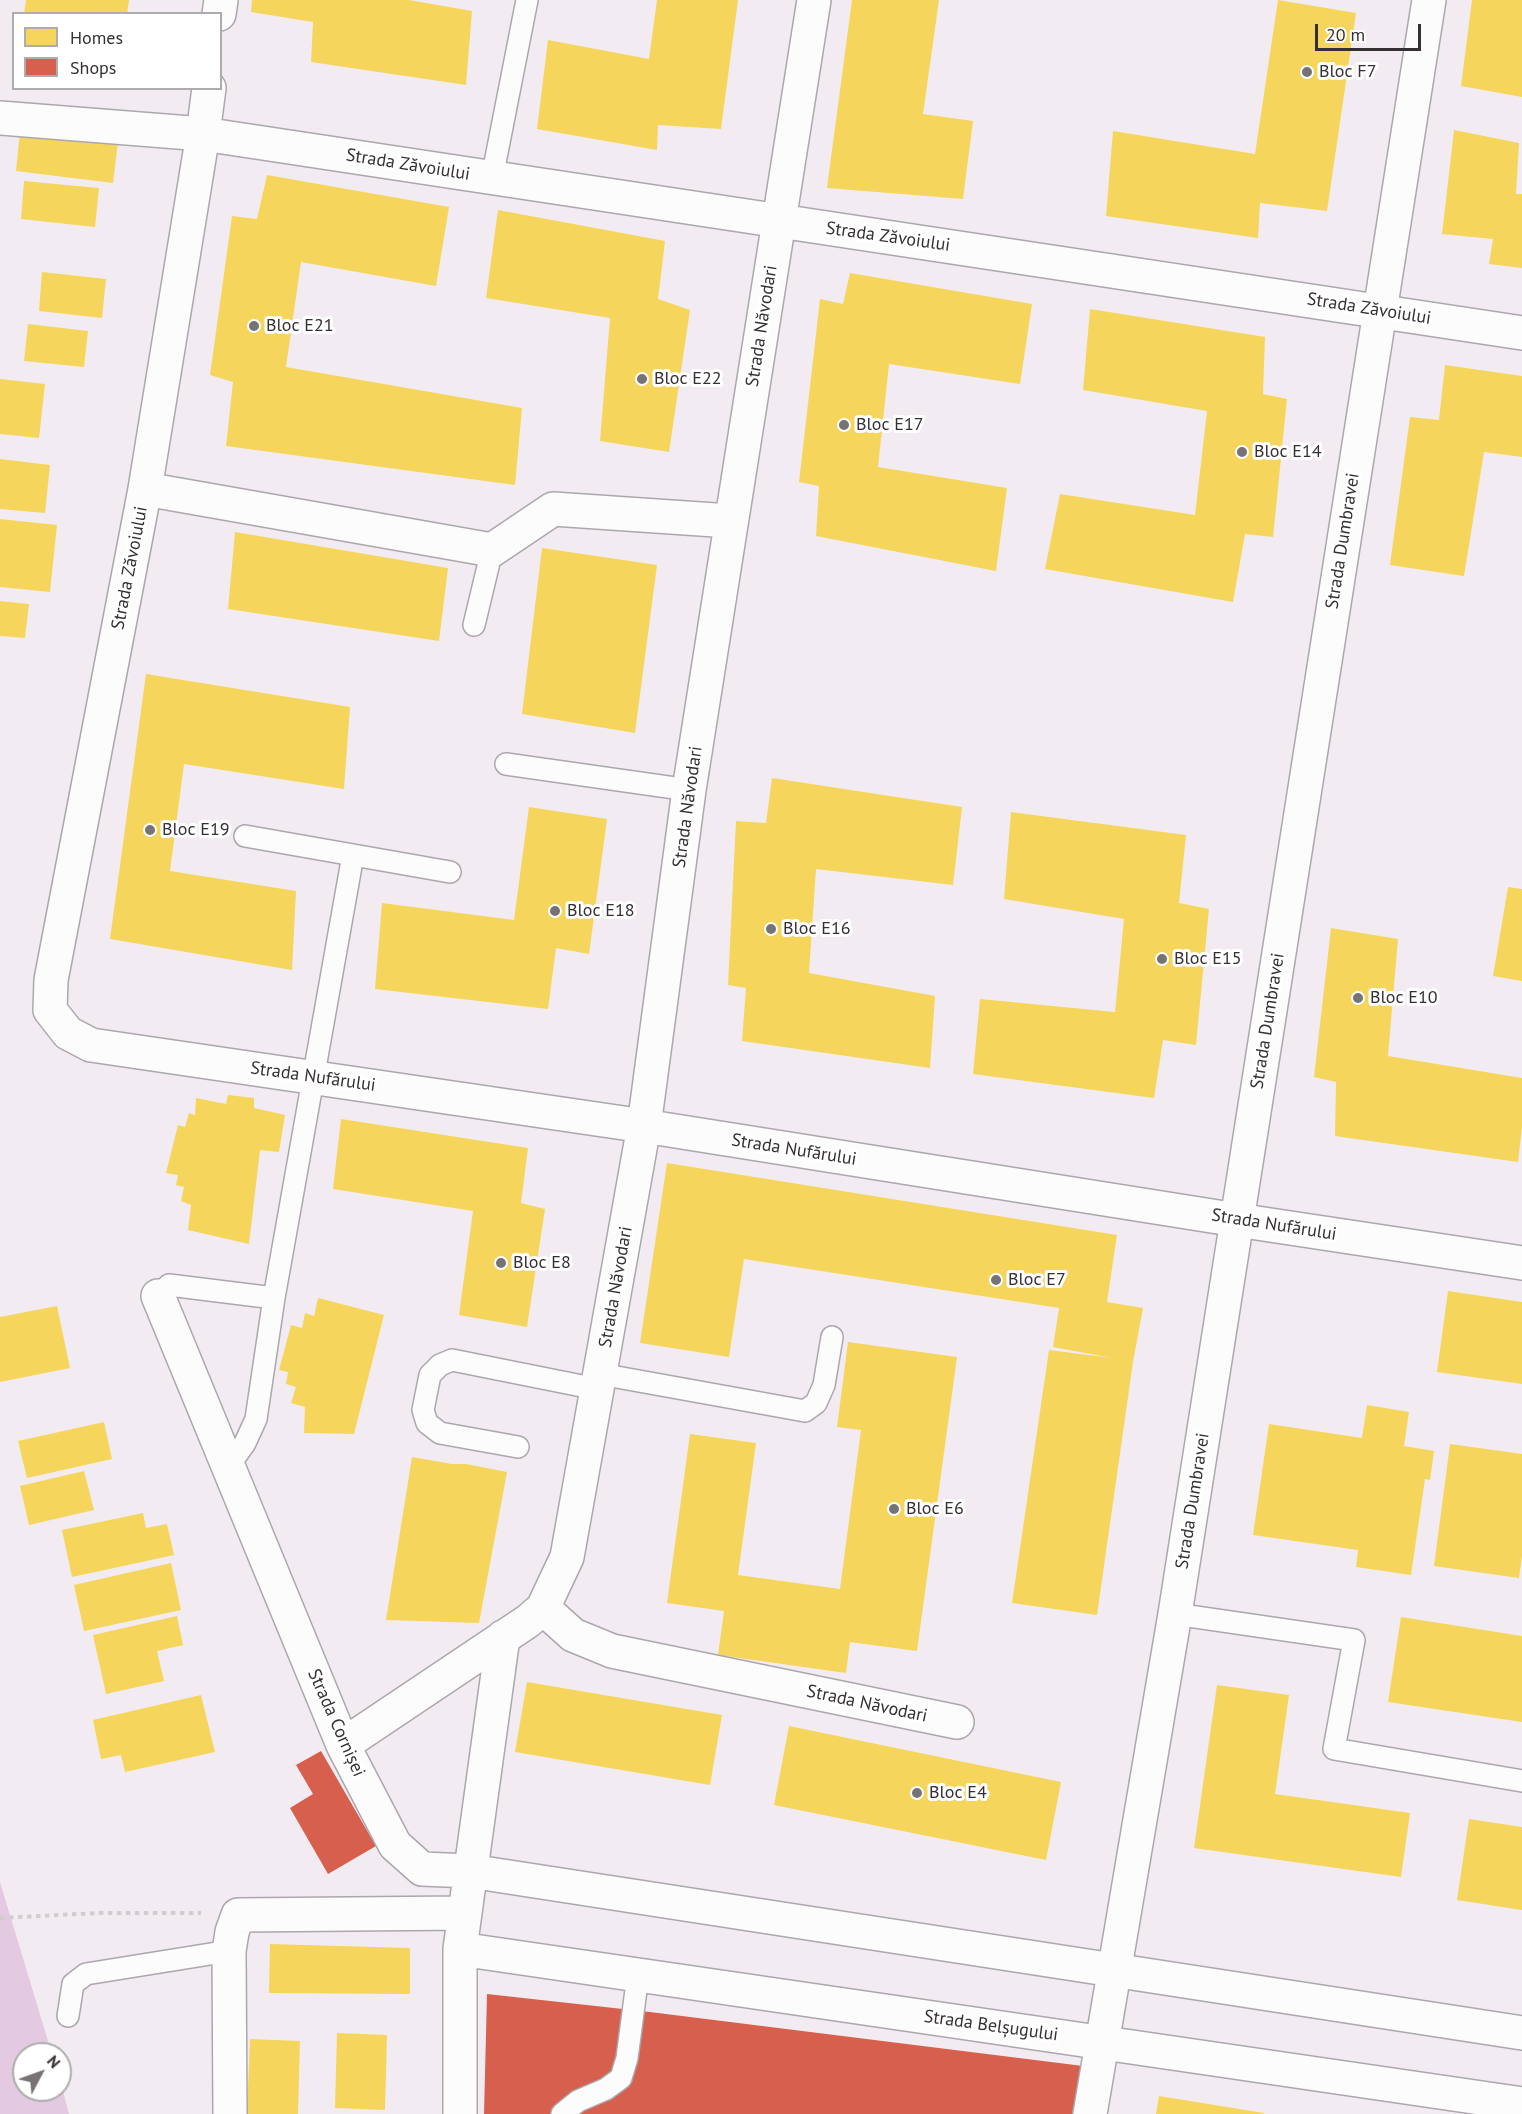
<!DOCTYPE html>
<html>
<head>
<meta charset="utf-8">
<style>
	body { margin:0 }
	#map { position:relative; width:1522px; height:2114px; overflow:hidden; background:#f2ecf2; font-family:"PT Sans",sans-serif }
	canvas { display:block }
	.legend { position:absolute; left:12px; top:12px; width:210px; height:78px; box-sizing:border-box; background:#fff; border:2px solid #aeacae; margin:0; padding:8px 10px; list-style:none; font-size:18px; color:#353034 }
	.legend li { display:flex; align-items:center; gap:12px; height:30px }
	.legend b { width:30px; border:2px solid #aeacae }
	.north { position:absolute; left:12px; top:2042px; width:60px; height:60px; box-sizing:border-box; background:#fff; border:2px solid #aeacae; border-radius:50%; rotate:49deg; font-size:16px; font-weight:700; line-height:24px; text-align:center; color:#353034 }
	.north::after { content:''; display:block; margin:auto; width:21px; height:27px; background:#777276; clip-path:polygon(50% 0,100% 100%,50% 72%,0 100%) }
	.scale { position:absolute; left:1315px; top:24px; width:106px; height:27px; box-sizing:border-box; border:3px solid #353034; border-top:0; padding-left:8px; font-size:18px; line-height:21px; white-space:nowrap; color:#353034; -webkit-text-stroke:4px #fff; paint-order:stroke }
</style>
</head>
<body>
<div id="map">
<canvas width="1522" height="2114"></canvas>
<ul class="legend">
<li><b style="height:16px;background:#f6d55c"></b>Homes</li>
<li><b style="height:16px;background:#d6604d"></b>Shops</li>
</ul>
<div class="north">N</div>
<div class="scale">20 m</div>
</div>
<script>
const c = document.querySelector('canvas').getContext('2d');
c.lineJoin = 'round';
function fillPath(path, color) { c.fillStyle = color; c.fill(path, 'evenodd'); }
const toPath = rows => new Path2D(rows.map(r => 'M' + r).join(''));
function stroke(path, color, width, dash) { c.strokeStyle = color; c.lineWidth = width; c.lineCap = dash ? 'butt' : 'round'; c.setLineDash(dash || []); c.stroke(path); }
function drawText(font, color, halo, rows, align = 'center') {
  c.font = font + ' "PT Sans",sans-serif'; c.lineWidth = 6; c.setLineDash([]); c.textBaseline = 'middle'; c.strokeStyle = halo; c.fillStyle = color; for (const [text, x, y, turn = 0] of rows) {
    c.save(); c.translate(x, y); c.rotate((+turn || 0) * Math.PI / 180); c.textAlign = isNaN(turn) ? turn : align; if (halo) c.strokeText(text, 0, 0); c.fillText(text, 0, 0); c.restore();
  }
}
const green = toPath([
	[0,1882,52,2054,24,2054,24,2090,60,2090,60,2080,69,2114,0,2114]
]);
const homes = toPath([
	[26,0,129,0,127,14,24,14],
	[252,0,409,0,472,11,466,85,311,62,313,22,251,12],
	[657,0,738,0,721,129,658,125,657,150,537,129,548,40,649,59],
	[852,0,939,0,923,114,973,121,963,199,827,188],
	[1278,0,1356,13,1327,211,1260,203,1258,238,1106,216,1113,131,1255,154],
	[1472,0,1522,0,1522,97,1461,86],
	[1454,130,1519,143,1516,194,1522,194,1522,268,1489,264,1493,239,1442,234],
	[20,131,118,142,113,183,16,171],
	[267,175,449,207,436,286,301,262,286,367,522,408,515,485,226,446,233,382,210,375,232,216,257,219],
	[24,181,99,188,95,227,21,219],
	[498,210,665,241,658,299,690,310,669,452,600,441,610,318,486,298],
	[42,272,106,279,102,318,39,311],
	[850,273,1032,304,1020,384,889,364,878,467,1007,488,996,571,816,536,819,486,799,482,820,299,843,304],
	[1090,309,1265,337,1263,394,1287,399,1273,537,1245,534,1233,602,1045,569,1060,494,1195,515,1207,411,1083,390],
	[28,324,88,331,84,367,24,361],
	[1445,365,1522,376,1522,457,1484,452,1464,576,1390,565,1410,417,1439,420],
	[0,379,45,384,39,438,0,434],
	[0,459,50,465,45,513,0,509],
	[0,519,57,525,50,592,0,587],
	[235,532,448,568,439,641,228,609],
	[542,548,657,565,635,733,522,714],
	[0,601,29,604,25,638,0,636],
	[146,674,350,707,344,789,184,764,170,871,296,891,292,970,110,939],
	[772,778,962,807,953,885,816,869,809,973,935,996,930,1068,742,1041,746,988,728,985,736,821,766,823],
	[529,807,607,819,589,954,556,948,548,1009,375,989,382,903,514,920],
	[1011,812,1186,835,1179,903,1209,909,1196,1045,1163,1040,1154,1098,973,1074,980,999,1115,1012,1124,919,1004,899],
	[1508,887,1522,889,1522,981,1493,976],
	[1331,928,1398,939,1388,1056,1522,1078,1522,1127,1518,1162,1335,1136,1336,1082,1314,1077],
	[228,1095,254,1098,254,1108,285,1115,279,1152,260,1150,249,1244,188,1230,191,1205,181,1201,184,1187,176,1185,178,1175,166,1173,178,1125,185,1127,189,1113,195,1115,196,1098,226,1104],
	[341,1119,528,1148,521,1203,545,1209,527,1327,459,1315,473,1211,333,1189],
	[667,1163,1117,1235,1107,1302,1143,1308,1133,1362,1097,1615,1012,1603,1049,1350,1112,1358,1053,1347,1059,1308,744,1259,729,1357,640,1343],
	[1448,1291,1522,1302,1522,1384,1437,1372],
	[318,1298,384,1315,354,1434,304,1433,305,1407,291,1403,296,1387,286,1384,288,1372,279,1370,291,1325,302,1328,305,1313,314,1316],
	[57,1306,70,1368,0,1382,0,1317],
	[848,1342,957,1357,917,1651,850,1642,846,1673,718,1655,724,1611,667,1603,690,1434,756,1443,738,1575,840,1589,861,1430,837,1427],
	[1367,1405,1409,1412,1404,1446,1434,1451,1430,1480,1425,1479,1411,1575,1356,1567,1358,1550,1253,1535,1269,1424,1362,1438],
	[104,1422,112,1459,27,1478,18,1441],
	[1450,1444,1522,1454,1522,1556,1519,1578,1434,1566],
	[412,1457,452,1464,466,1464,507,1472,479,1623,386,1620],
	[84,1471,94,1510,29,1525,20,1486],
	[143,1513,146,1528,167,1524,174,1555,72,1577,62,1530],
	[171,1563,181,1610,84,1631,74,1585],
	[177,1616,183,1645,157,1651,164,1681,106,1694,93,1635],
	[1401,1617,1522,1636,1522,1722,1388,1702],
	[527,1682,722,1715,710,1785,515,1752],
	[1217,1685,1289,1695,1275,1794,1410,1813,1401,1877,1194,1848],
	[201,1695,215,1752,125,1772,121,1755,101,1759,93,1720],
	[789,1726,1061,1782,1046,1860,774,1805],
	[1469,1819,1522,1827,1522,1910,1457,1900],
	[270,1944,410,1948,410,1994,269,1993],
	[337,2033,387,2035,385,2110,335,2108],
	[250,2039,300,2041,298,2114,247,2114],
	[1159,2096,1264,2113,1264,2114,1156,2114]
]);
const shops = toPath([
	[321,1751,376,1846,328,1874,290,1808,313,1794,296,1765],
	[487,1994,650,2012,1083,2066,1075,2114,484,2114]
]);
const path = toPath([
	[0,1918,98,1913,201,1913]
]);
const lane = toPath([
	[492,178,527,0],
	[474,625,492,550],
	[506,764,689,790],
	[245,836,450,872],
	[158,1296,169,1285,274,1298,256,1419,245,1443,228,1467],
	[274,1298,353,855],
	[600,1374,805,1411,816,1403,824,1385,832,1337],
	[518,1447,440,1433,427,1423,423,1410,430,1375,440,1365,452,1360,597,1389],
	[1175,1614,1354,1640,1334,1749,1522,1781],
	[68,2016,73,1984,86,1974,229,1951],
	[562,2114,578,2101,606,2089,621,2078,627,2058,638,1975]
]);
const street = toPath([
	[219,14,221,0],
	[0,118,203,134,209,88],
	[1522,333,203,134,145,489,51,980,50,1010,68,1033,91,1045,644,1126,1237,1220,1522,1263],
	[145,489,492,550,553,509,730,521],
	[158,1296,343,1745,395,1845,422,1869,470,1871,1522,2033],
	[543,1608,573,1635,612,1651,957,1722],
	[343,1745,528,1621,543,1608,567,1557,644,1126,689,790,814,0],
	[460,1949,1522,2104],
	[230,2114,229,1951,232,1932,238,1915,464,1913],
	[460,2114,460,1949,503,1637],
	[1090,2114,1175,1614,1429,0]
]);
const markers = [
	[1307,72,6,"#777276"],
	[254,326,6,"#777276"],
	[642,379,6,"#777276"],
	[844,425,6,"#777276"],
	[1242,452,6,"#777276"],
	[150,830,6,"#777276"],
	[555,911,6,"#777276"],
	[771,929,6,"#777276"],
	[1162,959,6,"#777276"],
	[1358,998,6,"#777276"],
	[501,1263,6,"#777276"],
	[996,1280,6,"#777276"],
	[894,1509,6,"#777276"],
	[917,1793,6,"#777276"]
];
const poiNames = [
	["Bloc F7",1319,72],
	["Bloc E21",266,326],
	["Bloc E22",654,379],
	["Bloc E17",856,425],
	["Bloc E14",1254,452],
	["Bloc E19",162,830],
	["Bloc E18",567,911],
	["Bloc E16",783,929],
	["Bloc E15",1174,959],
	["Bloc E10",1370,998],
	["Bloc E8",513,1263],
	["Bloc E7",1008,1280],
	["Bloc E6",906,1509],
	["Bloc E4",929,1793]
];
const streetNames = [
	["Strada Zăvoiului",408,165,9],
	["Strada Zăvoiului",888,237,8],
	["Strada Zăvoiului",1369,309,9],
	["Strada Năvodari",762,326,-81],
	["Strada Dumbravei",1343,541,-81],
	["Strada Zăvoiului",130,568,-79],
	["Strada Năvodari",688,807,-82],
	["Strada Dumbravei",1268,1021,-81],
	["Strada Nufărului",313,1077,8],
	["Strada Nufărului",794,1150,9],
	["Strada Nufărului",1274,1225,9],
	["Strada Năvodari",616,1287,-80],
	["Strada Dumbravei",1193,1501,-81],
	["Strada Năvodari",867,1704,12],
	["Strada Cornișei",336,1723,66],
	["Strada Belșugului",991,2026,8]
];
fillPath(green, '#e3cae0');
fillPath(homes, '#f6d55c');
fillPath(shops, '#d6604d');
stroke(lane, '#aca7ac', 24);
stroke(street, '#aca7ac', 36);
stroke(path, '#cfcdcf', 4, [4.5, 4.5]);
stroke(lane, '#fdfcfd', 21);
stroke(street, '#fdfcfd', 33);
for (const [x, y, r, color] of markers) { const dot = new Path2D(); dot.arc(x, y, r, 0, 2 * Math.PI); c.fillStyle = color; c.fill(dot); stroke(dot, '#fff', 2); }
drawText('18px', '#353034', '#fff', poiNames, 'left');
drawText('18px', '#353034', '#fff', streetNames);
</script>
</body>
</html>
